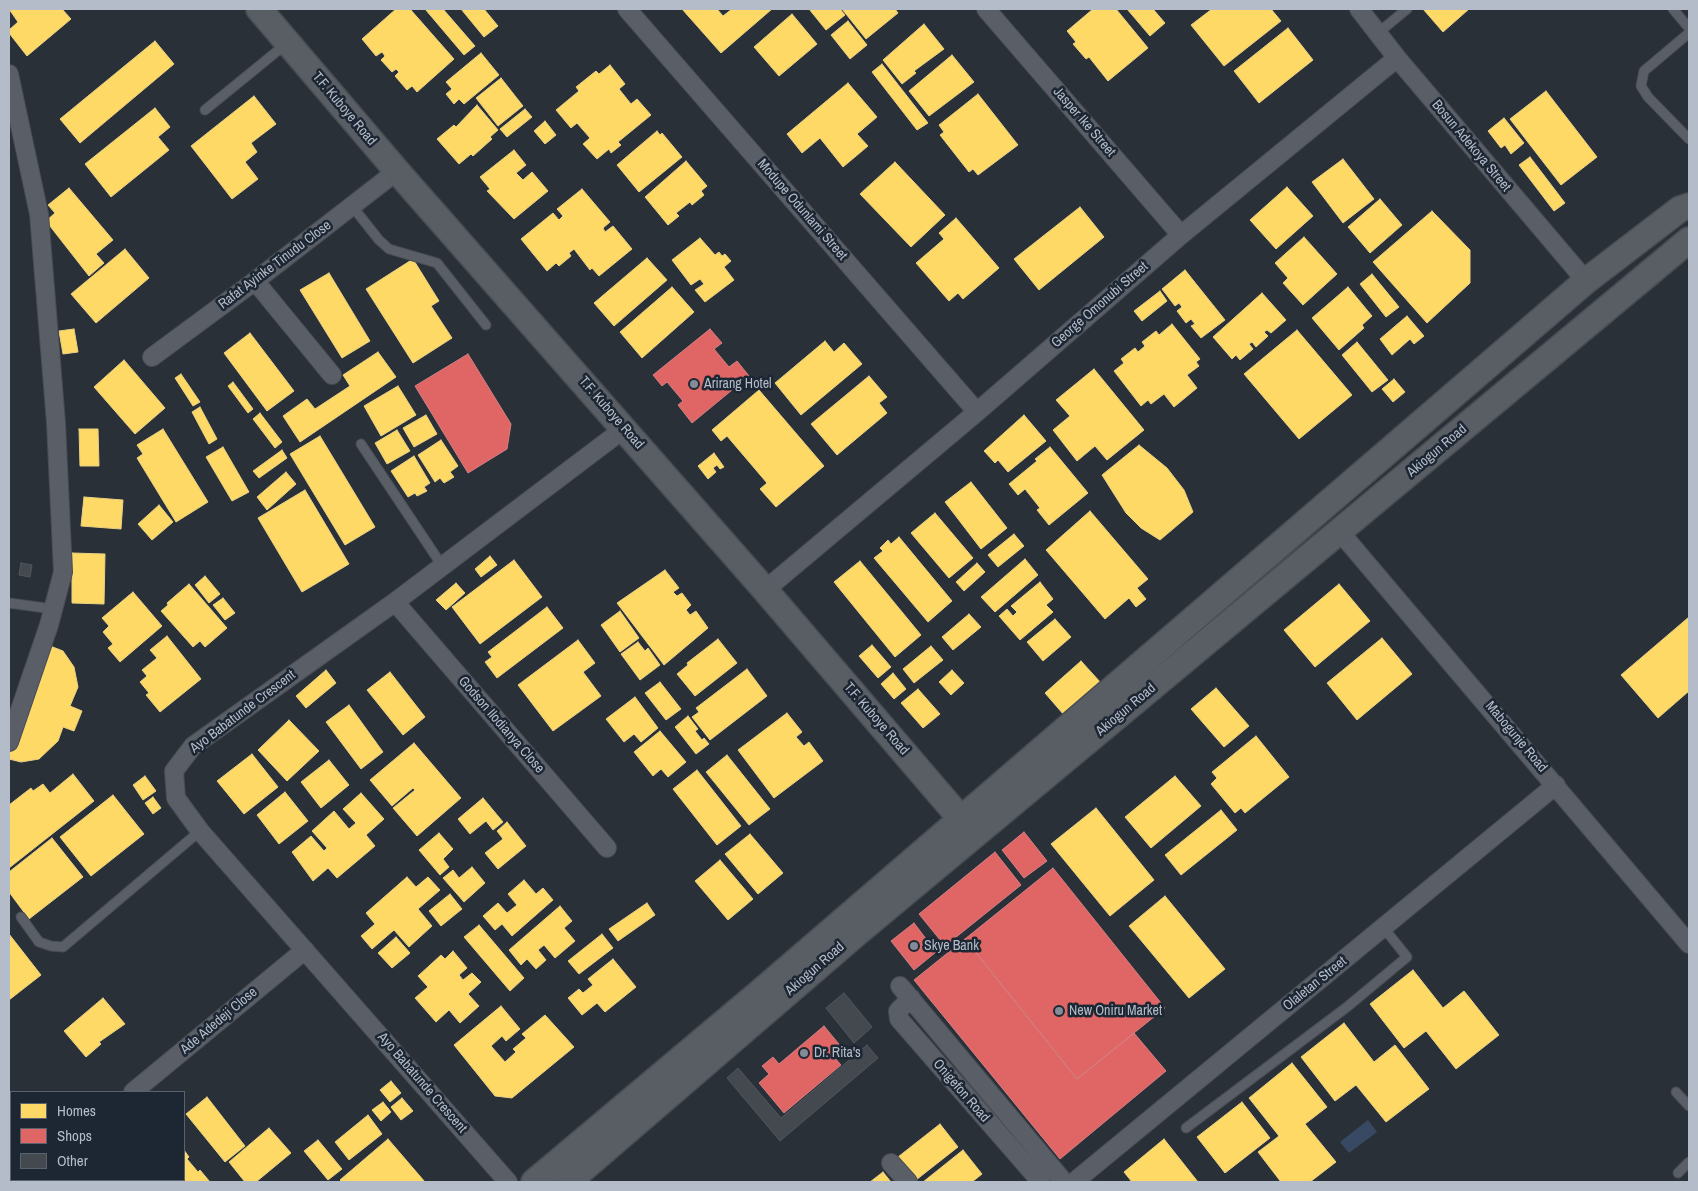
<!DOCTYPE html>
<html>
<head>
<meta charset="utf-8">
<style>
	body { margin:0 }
	#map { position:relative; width:1698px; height:1191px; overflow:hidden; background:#2a3038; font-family:"Archivo Narrow",sans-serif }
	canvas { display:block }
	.frame { position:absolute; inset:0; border:10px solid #b4bcc9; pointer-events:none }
	.legend { position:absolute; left:10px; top:1091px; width:175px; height:90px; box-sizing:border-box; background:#1d2633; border:1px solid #59626f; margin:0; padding:6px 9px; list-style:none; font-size:15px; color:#b4bcc9 }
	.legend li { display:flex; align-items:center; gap:10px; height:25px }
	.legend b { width:25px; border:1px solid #59626f }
</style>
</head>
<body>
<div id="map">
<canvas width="1698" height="1191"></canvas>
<div class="frame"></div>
<ul class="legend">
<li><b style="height:14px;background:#ffd966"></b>Homes</li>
<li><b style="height:14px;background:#e06666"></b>Shops</li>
<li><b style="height:14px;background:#444950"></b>Other</li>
</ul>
</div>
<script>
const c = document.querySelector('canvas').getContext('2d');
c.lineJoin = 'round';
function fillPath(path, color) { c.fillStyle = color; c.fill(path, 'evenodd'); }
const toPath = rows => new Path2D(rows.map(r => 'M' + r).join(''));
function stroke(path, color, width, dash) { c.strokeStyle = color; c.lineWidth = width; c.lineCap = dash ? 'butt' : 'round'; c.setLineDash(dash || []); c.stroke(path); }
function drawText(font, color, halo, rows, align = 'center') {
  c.font = font + ' "Archivo Narrow",sans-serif'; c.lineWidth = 5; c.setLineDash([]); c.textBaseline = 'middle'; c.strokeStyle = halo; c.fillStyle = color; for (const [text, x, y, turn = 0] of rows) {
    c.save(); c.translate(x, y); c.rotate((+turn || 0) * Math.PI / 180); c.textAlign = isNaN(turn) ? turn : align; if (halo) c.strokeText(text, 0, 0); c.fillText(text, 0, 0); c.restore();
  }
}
const water = toPath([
	[1368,1120,1377,1132,1349,1153,1340,1142]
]);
const homes = toPath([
	[9,9,62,9,71,19,27,56,9,33,9,30,18,22,9,9],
	[396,9,410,9,454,59,417,92,412,86,407,90,395,76,399,72,396,69,392,72,381,60,385,56,382,52,376,56,362,39,396,9],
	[425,9,443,9,475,46,464,55,425,9],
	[461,9,484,9,498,26,484,37,461,9],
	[682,9,717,9,723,16,732,9,772,9,721,53,682,9],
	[809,9,840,9,845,15,826,30,809,9],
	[842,9,895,9,898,13,866,39,842,9],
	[1093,9,1116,9,1148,48,1108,81,1089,57,1086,59,1073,44,1076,42,1067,31,1093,9],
	[1127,9,1153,9,1165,23,1150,36,1127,9],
	[1212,9,1271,9,1281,21,1224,66,1191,25,1212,9],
	[1423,9,1469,9,1443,32,1423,9],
	[792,14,817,44,779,76,754,47,792,14],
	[848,21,867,45,850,59,831,35,848,21],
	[924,24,944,49,914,71,916,73,902,84,883,60,924,24],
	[1288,28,1313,60,1259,103,1234,71,1288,28],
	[155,41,174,64,80,143,60,119,155,41],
	[481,53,499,75,464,104,459,99,454,104,446,94,452,89,446,82,481,53],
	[952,55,974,82,929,116,909,91,952,55],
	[882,64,928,123,917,130,872,72,882,64],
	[610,65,625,84,619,89,631,104,637,99,651,115,618,142,621,145,611,153,609,149,597,159,583,144,590,138,577,123,571,128,556,110,579,91,576,87,596,71,599,74,610,65],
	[501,78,523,106,498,126,476,98,501,78],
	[848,83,877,117,857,134,868,146,843,167,820,138,802,153,787,134,848,83],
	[1546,91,1597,157,1561,185,1510,119,1546,91],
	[978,94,1018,145,978,175,973,169,969,172,940,135,944,132,939,125,978,94],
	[254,96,276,124,251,143,257,152,245,162,258,179,232,199,191,146,254,96],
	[477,105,498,130,490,137,492,139,473,156,471,154,459,164,437,139,454,125,456,127,477,105],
	[155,108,170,127,158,137,169,150,111,197,85,164,155,108],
	[525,109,532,117,507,137,500,129,525,109],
	[1504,118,1524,143,1511,154,1505,145,1501,148,1488,131,1504,118],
	[545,121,556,135,545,144,534,131,545,121],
	[657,131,660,135,662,133,682,157,639,192,617,165,657,131],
	[514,150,526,165,516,173,523,180,532,172,548,191,514,219,487,191,490,189,480,177,514,150],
	[1530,157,1565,203,1554,211,1519,165,1530,157],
	[1343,159,1374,199,1343,223,1312,182,1343,159],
	[686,161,707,186,701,191,704,195,692,205,690,202,676,213,679,216,668,225,645,197,686,161],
	[895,162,945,215,911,247,860,194,895,162],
	[1287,187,1313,216,1276,249,1250,220,1287,187],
	[69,188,113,240,96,254,104,263,89,276,46,221,55,213,48,205,69,188],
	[582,189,610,222,603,228,605,232,613,226,632,249,599,276,592,268,590,270,574,249,569,253,571,256,559,266,556,263,547,271,521,239,553,213,559,220,563,216,557,209,582,189],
	[1380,199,1402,225,1370,253,1348,227,1380,199],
	[1080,207,1104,237,1039,290,1014,259,1080,207],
	[1432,211,1470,250,1470,283,1427,323,1373,262,1432,211],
	[956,218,999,268,963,299,958,293,949,301,916,263,944,239,939,233,956,218],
	[1304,237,1337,274,1303,305,1283,283,1288,278,1275,263,1304,237],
	[700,238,715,255,719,252,722,256,725,254,731,261,724,267,734,280,705,302,695,290,704,284,700,279,691,285,672,260,700,238],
	[125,249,149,278,96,323,71,294,125,249],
	[647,258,667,280,614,326,594,303,647,258],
	[413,259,439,301,431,306,452,338,413,363,366,289,413,259],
	[1185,270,1225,320,1201,338,1191,326,1195,324,1191,319,1186,323,1177,311,1182,307,1179,303,1175,306,1162,289,1185,270],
	[329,273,370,341,342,358,300,290,329,273],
	[1372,274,1399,307,1386,317,1360,284,1372,274],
	[672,287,694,312,642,358,620,332,672,287],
	[1348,287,1372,316,1362,325,1364,328,1339,350,1312,318,1348,287],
	[1160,291,1167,301,1142,321,1134,311,1160,291],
	[1262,293,1286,320,1271,333,1267,330,1264,332,1268,336,1256,347,1252,342,1249,344,1253,349,1240,360,1236,355,1232,359,1213,337,1262,293],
	[1407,316,1424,336,1414,344,1410,339,1392,355,1380,339,1407,316],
	[1172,324,1200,359,1196,362,1199,366,1187,375,1197,388,1174,407,1164,394,1151,404,1148,400,1141,406,1114,371,1124,363,1121,359,1135,348,1138,352,1145,346,1142,342,1156,331,1159,335,1172,324],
	[74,329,78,352,63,354,59,331,74,329],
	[1297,330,1352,395,1299,439,1244,374,1297,330],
	[250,333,294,391,267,411,224,353,250,333],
	[825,341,834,352,844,343,862,364,801,415,775,383,825,341],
	[1357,342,1388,380,1372,392,1342,355,1357,342],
	[378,352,396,377,300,442,283,416,307,399,315,409,350,386,343,375,378,352],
	[124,360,165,408,135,434,94,387,124,360],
	[1094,369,1144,430,1107,460,1095,446,1077,461,1053,430,1070,416,1056,400,1094,369],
	[181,374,200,402,193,406,175,378,181,374],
	[869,376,887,397,879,403,887,413,837,455,811,424,869,376],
	[1394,379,1405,392,1393,402,1382,389,1394,379],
	[233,382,253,409,248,413,228,386,233,382],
	[398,386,416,415,381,436,364,406,398,386],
	[759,390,824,466,776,507,760,489,767,483,727,436,721,441,712,430,759,390],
	[200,407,217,439,209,444,192,412,200,407],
	[260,413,282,442,275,448,253,419,260,413],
	[426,415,437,434,414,447,403,428,426,415],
	[1024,415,1046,441,1008,472,998,460,995,463,984,451,1024,415],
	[79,429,98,429,99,466,80,466,79,429],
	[163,429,208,502,176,522,137,458,143,454,137,445,163,429],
	[397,430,410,451,387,464,375,443,397,430],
	[320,436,375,527,345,545,290,454,320,436],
	[441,440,458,466,450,472,454,477,444,483,440,478,435,482,418,455,441,440],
	[1139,445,1167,468,1184,490,1193,512,1160,540,1141,528,1126,513,1102,475,1139,445],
	[223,447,249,492,232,501,206,457,223,447],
	[1050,447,1088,493,1049,525,1037,510,1040,508,1025,489,1018,495,1009,484,1037,461,1035,459,1050,447],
	[282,450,287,458,259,478,253,471,282,450],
	[714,453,724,467,720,469,717,465,713,468,716,472,708,479,698,466,714,453],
	[414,456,430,483,424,487,427,491,417,496,415,493,408,497,391,471,414,456],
	[286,472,296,484,267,510,257,497,286,472],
	[971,482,1007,528,981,549,945,502,971,482],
	[305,490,349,564,302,592,258,518,305,490],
	[84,497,123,500,121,529,81,526,84,497],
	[159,505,173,522,152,540,138,524,159,505],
	[1090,511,1148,579,1137,588,1146,599,1136,607,1129,598,1105,619,1046,550,1090,511],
	[935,513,973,558,949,578,911,533,935,513],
	[1014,534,1024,546,998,567,988,555,1014,534],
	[899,537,952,601,928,622,874,558,883,551,880,548,888,540,891,544,899,537],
	[72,553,105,554,104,604,72,603,72,553],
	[490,556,497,565,481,577,475,569,490,556],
	[1025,559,1038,575,995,612,981,597,1025,559],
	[514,560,542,597,480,644,452,607,514,560],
	[860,561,921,635,895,657,834,582,860,561],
	[977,563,985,572,964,591,956,582,977,563],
	[665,570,679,588,673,592,677,596,682,593,691,605,686,610,690,615,696,611,708,628,664,665,617,603,665,570],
	[205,576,220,594,209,603,195,585,205,576],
	[1040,582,1053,599,1046,605,1053,612,1020,640,999,616,1007,609,1013,616,1017,612,1011,606,1040,582],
	[456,583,465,593,446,610,436,600,456,583],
	[189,584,227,628,205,647,200,641,193,647,161,611,168,605,167,603,189,584],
	[1339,584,1370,621,1315,667,1284,630,1339,584],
	[133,592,162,626,120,662,108,648,113,644,103,632,109,626,102,618,133,592],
	[223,598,235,613,225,620,213,605,223,598],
	[547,607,563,628,497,678,485,662,492,657,488,652,547,607],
	[620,611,639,638,620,652,601,625,620,611],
	[969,614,981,627,953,650,942,637,969,614],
	[1689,617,1689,691,1658,718,1621,675,1689,617],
	[1055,619,1071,637,1043,661,1027,642,1055,619],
	[167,636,201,679,160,712,146,695,149,693,140,682,147,676,142,670,157,658,150,650,167,636],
	[1382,638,1412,674,1357,720,1327,683,1382,638],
	[718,639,737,663,695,696,677,674,688,665,687,663,718,639],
	[578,640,595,663,583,672,601,696,553,731,518,685,578,640],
	[638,642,645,651,648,648,660,665,640,680,621,654,638,642],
	[45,644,63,651,74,667,78,687,70,706,82,711,74,731,63,727,58,741,39,759,21,762,9,759,9,755,45,644],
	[872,645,891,667,878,678,859,656,872,645],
	[931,646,943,660,914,683,903,669,931,646],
	[1081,661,1101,683,1064,715,1045,693,1081,661],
	[747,669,767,696,710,740,692,717,699,712,696,708,747,669],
	[326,670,336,683,306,708,296,696,326,670],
	[952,670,964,683,951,695,939,682,952,670],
	[390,672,425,717,403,735,367,690,390,672],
	[893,673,906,689,894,699,881,684,893,673],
	[660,682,681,709,666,720,645,693,660,682],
	[1216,688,1249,726,1224,747,1191,709,1216,688],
	[918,689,940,714,923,728,901,703,918,689],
	[635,697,658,728,641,742,634,734,624,742,606,719,635,697],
	[349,705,383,752,361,769,326,722,349,705],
	[787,713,802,732,796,737,804,746,809,742,823,761,774,798,738,750,787,713],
	[688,716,698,729,695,731,702,740,704,738,709,744,696,754,675,727,688,716],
	[289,720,319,751,287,781,258,750,289,720],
	[660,731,686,762,668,777,661,769,653,776,634,752,660,731],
	[1256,736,1289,777,1245,813,1241,808,1235,813,1211,784,1217,778,1212,772,1256,736],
	[414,743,461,798,417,836,393,808,415,790,413,788,392,806,370,780,414,743],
	[252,754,278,787,244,814,217,781,252,754],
	[727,755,770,809,749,825,706,772,727,755],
	[329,760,349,785,321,808,301,782,329,760],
	[697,770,741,826,717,845,673,789,697,770],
	[73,774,94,801,9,868,9,805,31,788,33,791,43,784,50,793,73,774],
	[145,776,156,791,143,800,133,785,145,776],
	[1175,776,1201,806,1151,848,1125,817,1175,776],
	[285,792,308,821,279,844,257,815,285,792],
	[361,793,384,819,366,835,375,846,337,878,328,868,313,881,292,852,311,836,324,851,327,848,312,831,334,811,349,829,356,823,343,809,361,793],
	[113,795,144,834,91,876,60,837,113,795],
	[153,797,161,808,153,814,145,803,153,797],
	[483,798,503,822,493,830,486,821,470,834,458,819,483,798],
	[1096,808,1154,880,1110,916,1051,844,1096,808],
	[1221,810,1237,830,1181,875,1165,855,1221,810],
	[507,822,526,846,498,869,485,853,503,839,497,831,507,822],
	[439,833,453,849,443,859,449,867,440,875,419,850,439,833],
	[750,834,783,873,758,894,725,854,750,834],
	[52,838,83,877,29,919,9,892,9,872,52,838],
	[720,860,753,899,728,920,695,881,720,860],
	[472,867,485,883,464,902,443,878,453,870,459,878,472,867],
	[407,877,416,887,428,877,440,890,418,909,432,926,409,947,394,930,372,949,361,936,375,924,366,913,407,877],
	[524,880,536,894,543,888,553,900,512,936,502,924,495,930,483,916,498,903,507,913,517,905,508,894,524,880],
	[450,894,462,909,441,926,429,911,450,894],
	[1165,896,1225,969,1189,998,1129,926,1165,896],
	[647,903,655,915,618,941,609,929,647,903],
	[560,906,572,921,564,928,575,941,555,958,544,945,538,950,546,960,536,969,527,959,521,965,509,950,560,906],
	[479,925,524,978,510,991,464,937,479,925],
	[9,934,41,975,9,1000,9,934],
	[602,934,613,948,579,974,568,961,602,934],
	[396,937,410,953,392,968,378,953,396,937],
	[453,951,467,968,459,975,463,980,472,973,481,982,468,994,479,1006,460,1023,449,1010,436,1022,415,998,428,987,418,976,441,955,445,959,453,951],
	[613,959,636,987,605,1012,597,1003,582,1015,568,998,579,989,583,993,593,985,588,979,613,959],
	[1413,970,1443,1008,1464,991,1499,1035,1456,1069,1426,1031,1404,1048,1370,1004,1413,970],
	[103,998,125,1024,99,1042,101,1044,86,1057,64,1031,103,998],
	[501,1006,520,1029,506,1041,502,1036,491,1046,505,1062,516,1052,513,1049,526,1038,522,1034,545,1015,574,1047,512,1098,495,1096,454,1045,501,1006],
	[1344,1023,1374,1062,1395,1045,1429,1089,1386,1122,1356,1085,1335,1101,1301,1057,1344,1023],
	[1292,1063,1327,1107,1305,1124,1336,1162,1310,1182,1281,1182,1258,1152,1279,1136,1249,1098,1292,1063],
	[391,1081,401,1093,390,1102,380,1090,391,1081],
	[207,1097,245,1146,225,1162,186,1114,207,1097],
	[402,1098,413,1111,401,1120,391,1107,402,1098],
	[383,1102,391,1112,381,1121,372,1110,383,1102],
	[1242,1102,1270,1138,1225,1173,1197,1137,1242,1102],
	[368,1115,382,1134,349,1160,335,1142,368,1115],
	[940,1124,958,1147,916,1180,898,1157,940,1124],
	[269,1128,291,1153,256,1182,245,1182,229,1162,269,1128],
	[388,1139,425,1182,342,1182,340,1180,388,1139],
	[1164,1139,1198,1182,1132,1182,1124,1172,1164,1139],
	[318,1140,342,1169,328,1180,304,1151,318,1140],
	[184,1150,189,1157,187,1159,198,1172,200,1170,210,1182,159,1182,157,1180,184,1180,184,1150],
	[963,1150,982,1174,972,1182,923,1182,963,1150],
	[883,1172,891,1182,870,1182,883,1172]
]);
const shops = toPath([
	[710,329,722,343,714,349,729,367,737,361,749,376,692,423,678,405,683,401,667,382,662,386,653,375,710,329],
	[468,354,511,424,507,449,468,473,415,386,468,354],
	[1024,832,1047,861,1024,878,1002,850,1024,832],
	[995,852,1021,885,945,946,919,914,995,852],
	[1053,868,1165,1008,1077,1079,965,939,1053,868],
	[914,923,936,952,914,970,891,941,914,923],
	[965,939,1077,1079,1134,1033,1166,1071,1060,1159,914,980,965,939],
	[824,1026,843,1049,834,1057,841,1065,784,1113,759,1083,769,1074,762,1066,773,1057,779,1064,824,1026]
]);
const building = toPath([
	[21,563,32,565,30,577,19,575,21,563],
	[844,993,872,1027,854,1043,826,1008,844,993],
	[867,1045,878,1058,780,1141,727,1078,738,1068,781,1118,867,1045]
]);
const lane = toPath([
	[1673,9,1689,28],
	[1378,33,1407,9],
	[1689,33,1644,71,1641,86,1648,97,1689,139],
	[205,110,286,44],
	[352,206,379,240,389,249,437,263,486,325],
	[361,444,443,567],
	[9,603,53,609],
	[21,917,39,942,51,946,63,947,200,831],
	[1676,1092,1689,1106],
	[1186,1128,1347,1007,1407,957,1383,927],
	[1678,1173,1689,1162]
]);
const street = toPath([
	[627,9,977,412],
	[986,9,1181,235],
	[1359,9,1397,58,1586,281],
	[9,74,39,214,56,423,63,572,49,625,9,742],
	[255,281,332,375],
	[152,357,255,281,397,171],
	[1340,532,1689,944],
	[765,590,977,412,1181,235,1397,58],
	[395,602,607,848],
	[900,986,1064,1182],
	[911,998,898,1011,899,1019,1041,1182],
	[133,1092,305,950],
	[891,1163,908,1182],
	[24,1182,27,1180],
	[508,1182,200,831,176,798,174,771,193,746,395,602,625,428],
	[1074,1182,1556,785]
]);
const secondary = toPath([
	[259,9,397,171,765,590,961,819],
	[534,1182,759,993,1586,281,1680,209,1689,206],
	[568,1182,856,934,1689,240]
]);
const markers = [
	[694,384,5,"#848b96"],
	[914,946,5,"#848b96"],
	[1059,1011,5,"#848b96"],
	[804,1053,5,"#848b96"]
];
const streetNames = [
	["T.F. Kuboye Road",344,109,50],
	["Jasper Ike Street",1084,122,49],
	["Bosun Adekoya Street",1471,146,50],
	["Modupe Odunlami Street",802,210,49],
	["Rafat Ayinke Tinudu Close",275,265,-37],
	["George Omonubi Street",1100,305,-41],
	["T.F. Kuboye Road",611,413,49],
	["Akiogun Road",1437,451,-40],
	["Akiogun Road",1126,710,-40],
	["Ayo Babatunde Crescent",243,712,-37],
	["T.F. Kuboye Road",876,719,49],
	["Godson Ilodianya Close",501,725,49],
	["Mabogunje Road",1516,737,50],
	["Akiogun Road",815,969,-41],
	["Olaletan Street",1315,984,-39],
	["Ade Adedeji Close",219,1021,-40],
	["Ayo Babatunde Crescent",422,1083,49],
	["Onigefon Road",961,1091,49]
];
const poiNames = [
	["Arirang Hotel",704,384],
	["Skye Bank",924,946],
	["New Oniru Market",1069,1011],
	["Dr. Rita's",814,1053]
];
fillPath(water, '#384963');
fillPath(homes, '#ffd966');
stroke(homes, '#e8d084', 1);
fillPath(shops, '#e06666');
stroke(shops, '#d38084', 1);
fillPath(building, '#444950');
stroke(building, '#52575f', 1);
stroke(lane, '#484c53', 11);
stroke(street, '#484c53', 20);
stroke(secondary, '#484c53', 28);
stroke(lane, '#5a5e66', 9);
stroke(street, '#5a5e66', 18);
stroke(secondary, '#595d64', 25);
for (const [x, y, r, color] of markers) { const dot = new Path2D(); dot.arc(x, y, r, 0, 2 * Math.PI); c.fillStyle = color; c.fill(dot); stroke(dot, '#1d2633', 2); }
drawText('14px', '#b4bcc9', '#1d2633', streetNames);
drawText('14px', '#b4bcc9', '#1d2633', poiNames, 'left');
</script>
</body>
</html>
